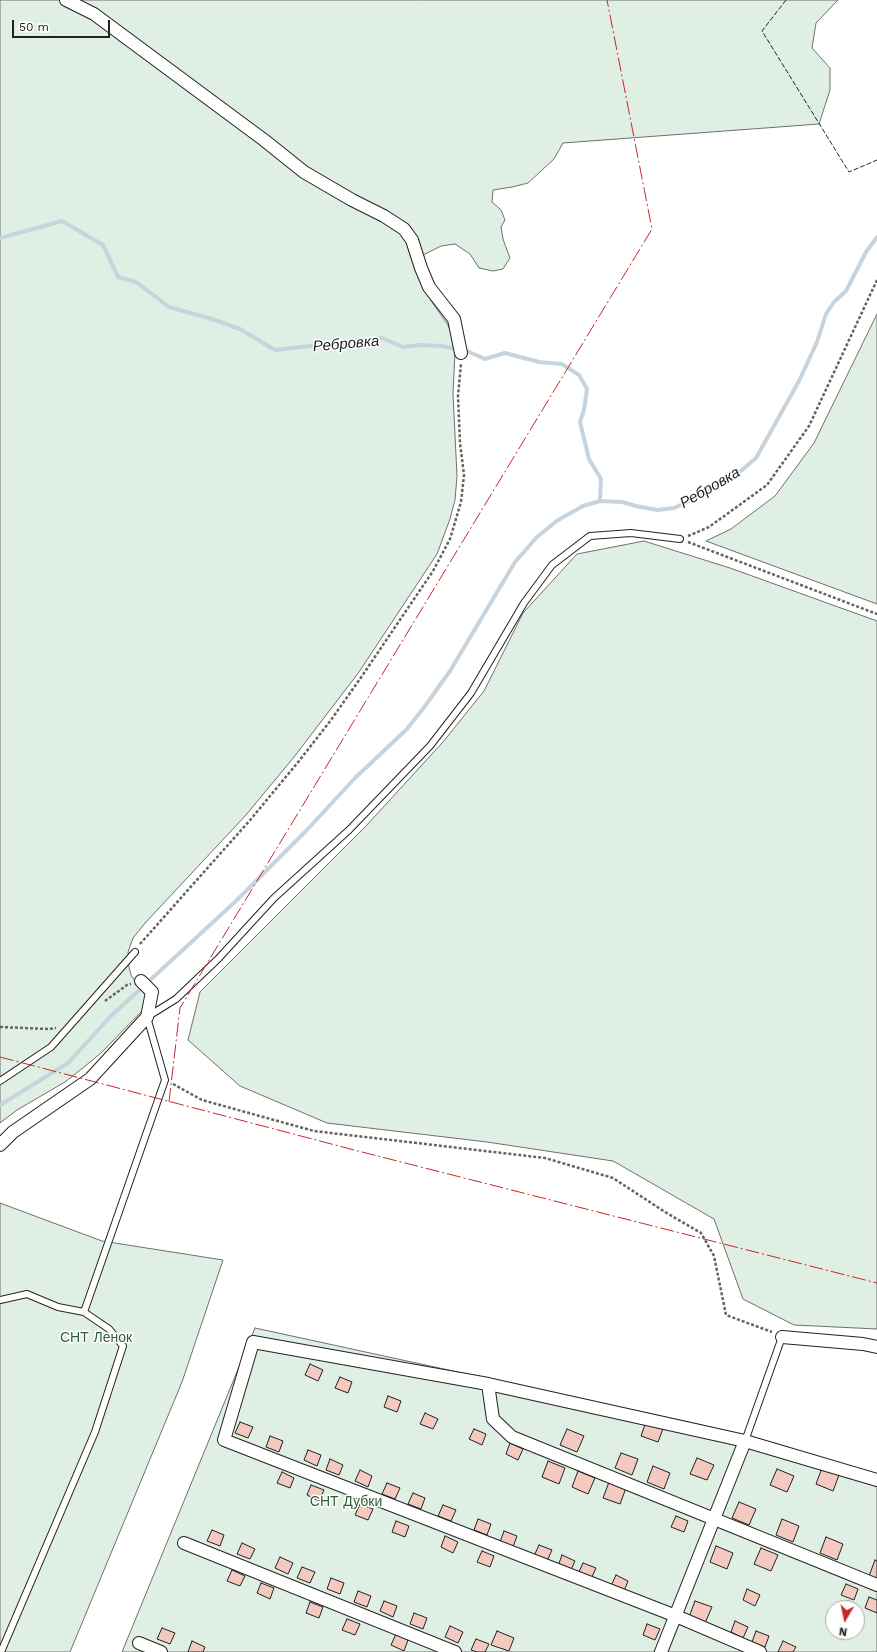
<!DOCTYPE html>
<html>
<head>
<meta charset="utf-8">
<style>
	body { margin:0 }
	#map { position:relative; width:877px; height:1652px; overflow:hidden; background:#fff; font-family:"Work Sans",sans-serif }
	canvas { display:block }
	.north { position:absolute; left:825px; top:1600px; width:40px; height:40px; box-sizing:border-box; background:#fff; border:1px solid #a7a7a7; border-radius:50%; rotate:189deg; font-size:11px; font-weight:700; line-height:16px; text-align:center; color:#222 }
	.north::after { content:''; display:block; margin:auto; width:14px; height:18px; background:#c62828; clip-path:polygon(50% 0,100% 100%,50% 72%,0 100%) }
	.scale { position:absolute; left:12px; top:20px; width:98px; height:18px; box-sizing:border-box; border:2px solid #222; border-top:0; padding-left:5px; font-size:12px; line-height:14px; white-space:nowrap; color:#222; -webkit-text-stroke:3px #fff; paint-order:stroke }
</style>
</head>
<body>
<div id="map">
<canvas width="877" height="1652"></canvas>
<div class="north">N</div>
<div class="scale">50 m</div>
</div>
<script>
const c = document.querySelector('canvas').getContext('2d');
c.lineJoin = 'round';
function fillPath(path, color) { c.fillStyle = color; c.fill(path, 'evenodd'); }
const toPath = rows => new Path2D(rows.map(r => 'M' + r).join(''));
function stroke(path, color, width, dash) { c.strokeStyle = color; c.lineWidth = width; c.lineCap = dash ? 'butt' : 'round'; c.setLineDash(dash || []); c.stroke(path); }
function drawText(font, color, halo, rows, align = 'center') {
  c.font = font + ' "Work Sans",sans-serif'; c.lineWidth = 3; c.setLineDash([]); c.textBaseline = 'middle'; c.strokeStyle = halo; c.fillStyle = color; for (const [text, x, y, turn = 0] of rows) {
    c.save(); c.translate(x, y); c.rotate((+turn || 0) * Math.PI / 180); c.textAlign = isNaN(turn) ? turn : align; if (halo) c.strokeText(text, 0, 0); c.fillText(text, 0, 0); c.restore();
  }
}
const green = toPath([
	[0,0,838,0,816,23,812,48,830,68,830,90,819,124,563,143,554,159,528,183,512,187,493,190,492,202,501,210,505,220,501,227,503,239,510,258,503,269,493,271,479,268,470,254,455,244,441,246,423,255,418,275,425,292,448,325,454,340,455,351,453,394,457,476,455,500,450,519,437,554,359,672,294,757,246,815,146,922,133,938,128,952,129,967,131,975,137,984,147,992,144,1009,101,1053,84,1067,65,1082,17,1110,0,1123,0,0],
	[877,314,877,604,706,541,731,529,775,496,814,443,877,314],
	[644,541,730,568,877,621,877,1329,794,1325,743,1299,714,1219,613,1161,487,1142,327,1123,240,1086,188,1040,200,992,365,827,443,742,484,691,523,613,577,554,644,541],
	[0,1203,102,1241,223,1260,182,1382,70,1652,0,1652,0,1203],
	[255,1328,702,1425,745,1441,877,1480,877,1652,122,1652,255,1328],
	[833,1608,857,1608,857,1632,833,1632,833,1608]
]);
const stream = toPath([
	[0,238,62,221,103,245,118,277,136,282,169,307,212,319,240,329,275,350,382,338,403,347,420,345,442,346,467,351,485,359,505,353,539,362,562,364,579,375,587,389,584,410,580,422,589,459,601,479,600,501],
	[0,1105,68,1063,110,1017,236,901,306,831,355,778,407,729,425,706,450,671,515,562,537,537,558,520,583,506,600,501,622,502,636,506,657,510,674,508,702,495,735,476,756,458,799,381,817,342,826,314,834,302,846,291,866,252,877,237]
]);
const building = toPath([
	[310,1364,323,1370,318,1381,305,1375,310,1364],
	[340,1377,352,1382,348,1393,335,1388,340,1377],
	[388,1396,401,1401,397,1412,384,1407,388,1396],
	[425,1413,438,1419,433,1429,420,1424,425,1413],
	[647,1419,664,1426,658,1442,641,1436,647,1419],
	[240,1422,253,1427,248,1438,235,1433,240,1422],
	[474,1429,486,1434,482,1445,469,1439,474,1429],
	[567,1429,584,1436,577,1452,560,1445,567,1429],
	[270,1436,283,1441,279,1452,266,1447,270,1436],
	[510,1443,523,1449,518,1460,506,1454,510,1443],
	[308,1450,321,1455,317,1466,304,1460,308,1450],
	[621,1453,638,1459,632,1475,615,1468,621,1453],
	[697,1458,714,1465,707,1480,690,1474,697,1458],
	[330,1459,343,1465,339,1475,326,1470,330,1459],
	[548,1461,565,1468,559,1484,542,1477,548,1461],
	[653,1466,670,1473,664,1489,647,1482,653,1466],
	[822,1468,839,1475,833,1491,816,1484,822,1468],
	[777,1469,794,1476,787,1492,770,1485,777,1469],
	[360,1470,372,1476,368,1487,355,1481,360,1470],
	[578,1471,595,1478,588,1494,572,1487,578,1471],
	[282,1472,294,1478,290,1488,277,1483,282,1472],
	[609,1482,626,1488,620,1504,603,1498,609,1482],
	[387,1483,400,1488,395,1499,382,1494,387,1483],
	[311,1485,324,1490,319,1501,307,1495,311,1485],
	[413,1493,425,1498,421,1509,408,1504,413,1493],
	[739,1502,756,1509,749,1525,732,1518,739,1502],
	[360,1504,373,1509,368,1520,355,1515,360,1504],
	[443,1505,456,1510,451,1521,438,1516,443,1505],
	[676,1516,688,1521,684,1532,671,1527,676,1516],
	[478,1519,491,1524,487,1535,474,1530,478,1519],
	[782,1519,799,1526,793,1542,776,1535,782,1519],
	[396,1521,409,1526,405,1537,392,1532,396,1521],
	[212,1530,224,1535,220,1546,207,1541,212,1530],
	[504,1531,517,1536,513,1547,500,1542,504,1531],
	[445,1536,458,1542,453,1553,441,1547,445,1536],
	[826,1537,843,1544,837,1560,820,1553,826,1537],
	[242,1543,255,1549,250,1559,237,1554,242,1543],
	[539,1545,552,1550,547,1561,534,1556,539,1545],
	[716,1546,733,1553,727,1569,710,1562,716,1546],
	[761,1548,778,1555,771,1571,754,1564,761,1548],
	[482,1551,494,1556,490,1567,477,1562,482,1551],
	[562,1555,575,1561,570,1572,558,1566,562,1555],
	[280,1557,293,1563,288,1574,275,1568,280,1557],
	[875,1560,877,1561,877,1579,869,1576,875,1560],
	[583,1563,596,1568,591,1579,578,1574,583,1563],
	[302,1567,315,1572,310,1583,297,1578,302,1567],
	[232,1570,245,1576,240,1586,227,1581,232,1570],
	[616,1575,628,1581,624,1591,611,1586,616,1575],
	[331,1578,344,1583,340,1594,327,1589,331,1578],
	[261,1583,274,1588,270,1599,257,1593,261,1583],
	[846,1584,858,1589,854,1600,841,1595,846,1584],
	[747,1589,760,1595,755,1606,743,1600,747,1589],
	[358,1591,371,1596,367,1607,354,1602,358,1591],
	[869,1597,877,1600,877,1613,865,1608,869,1597],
	[384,1601,397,1606,393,1617,380,1611,384,1601],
	[695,1601,712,1607,705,1623,689,1617,695,1601],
	[310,1602,323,1607,319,1618,306,1613,310,1602],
	[414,1613,427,1618,423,1629,410,1624,414,1613],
	[347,1619,360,1624,355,1635,342,1630,347,1619],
	[735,1621,748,1627,743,1638,731,1632,735,1621],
	[647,1624,660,1629,655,1640,643,1635,647,1624],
	[450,1626,463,1632,458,1643,445,1637,450,1626],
	[162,1628,175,1633,170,1644,157,1639,162,1628],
	[497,1631,514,1638,509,1651,491,1645,497,1631],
	[756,1631,769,1636,765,1647,752,1642,756,1631],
	[396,1634,408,1640,404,1651,391,1645,396,1634],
	[476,1639,489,1644,485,1652,477,1652,471,1650,476,1639],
	[192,1641,205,1647,203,1652,188,1652,192,1641],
	[783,1641,796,1647,793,1652,778,1652,783,1641]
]);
const path = toPath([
	[688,536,709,527,767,485,809,426,877,280],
	[688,542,877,614],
	[140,944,251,819,299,761,331,720,362,676,433,571,450,539,461,502,464,475,460,443,458,396,461,364],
	[105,1001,127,985,131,984],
	[0,1027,49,1029,56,1028],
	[173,1084,202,1100,314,1131,545,1158,613,1178,665,1212,701,1233,714,1256,726,1315,772,1332]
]);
const lane = toPath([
	[0,1081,51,1047,135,952],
	[0,1300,27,1294,58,1307,84,1312],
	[745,1441,782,1337],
	[1,1652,95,1432,123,1346,109,1329,84,1312,165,1080,147,1017,176,999,218,959,274,898,349,830,430,746,471,693,524,603,552,565,590,536,631,533,680,539]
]);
const street = toPath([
	[66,0,94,14,264,140,304,172,352,200,384,216,404,229,412,240,421,268,429,287,454,319,461,353],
	[0,1145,13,1132,90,1079,147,1017,152,992,141,981],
	[782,1337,863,1344,877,1347],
	[488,1384,745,1441,877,1480],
	[184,1543,455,1652],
	[139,1643,161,1652],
	[661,1652,745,1441],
	[760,1652,676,1616,224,1440,253,1342,488,1384,493,1419,512,1437,877,1585]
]);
const fence = toPath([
	[786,0,762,31,849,172,877,160]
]);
const power = toPath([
	[0,1057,358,1151,877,1283],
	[169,1102,180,1008,652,229,607,0]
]);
const parkNames = [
	["СНТ Ленок",96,1338],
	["СНТ Дубки",346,1502]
];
const waterNames = [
	["Ребровка",346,344,-5],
	["Ребровка",710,488,-30]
];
fillPath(green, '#e0efe3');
stroke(green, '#6f6f6f', 1);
stroke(stream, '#c7d3dd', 4);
fillPath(building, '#f3c9c0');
stroke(building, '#222', 1);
stroke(lane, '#222', 8);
stroke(street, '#222', 14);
stroke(path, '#646464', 2.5, [3, 2]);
stroke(lane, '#fff', 6);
stroke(street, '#fff', 12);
stroke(fence, '#222', 1, [5, 2]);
stroke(power, '#c62828', 1, [14, 3, 2, 3]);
drawText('14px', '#2f5e38', '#fff', parkNames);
drawText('italic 15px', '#222', '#fff', waterNames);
</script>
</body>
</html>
